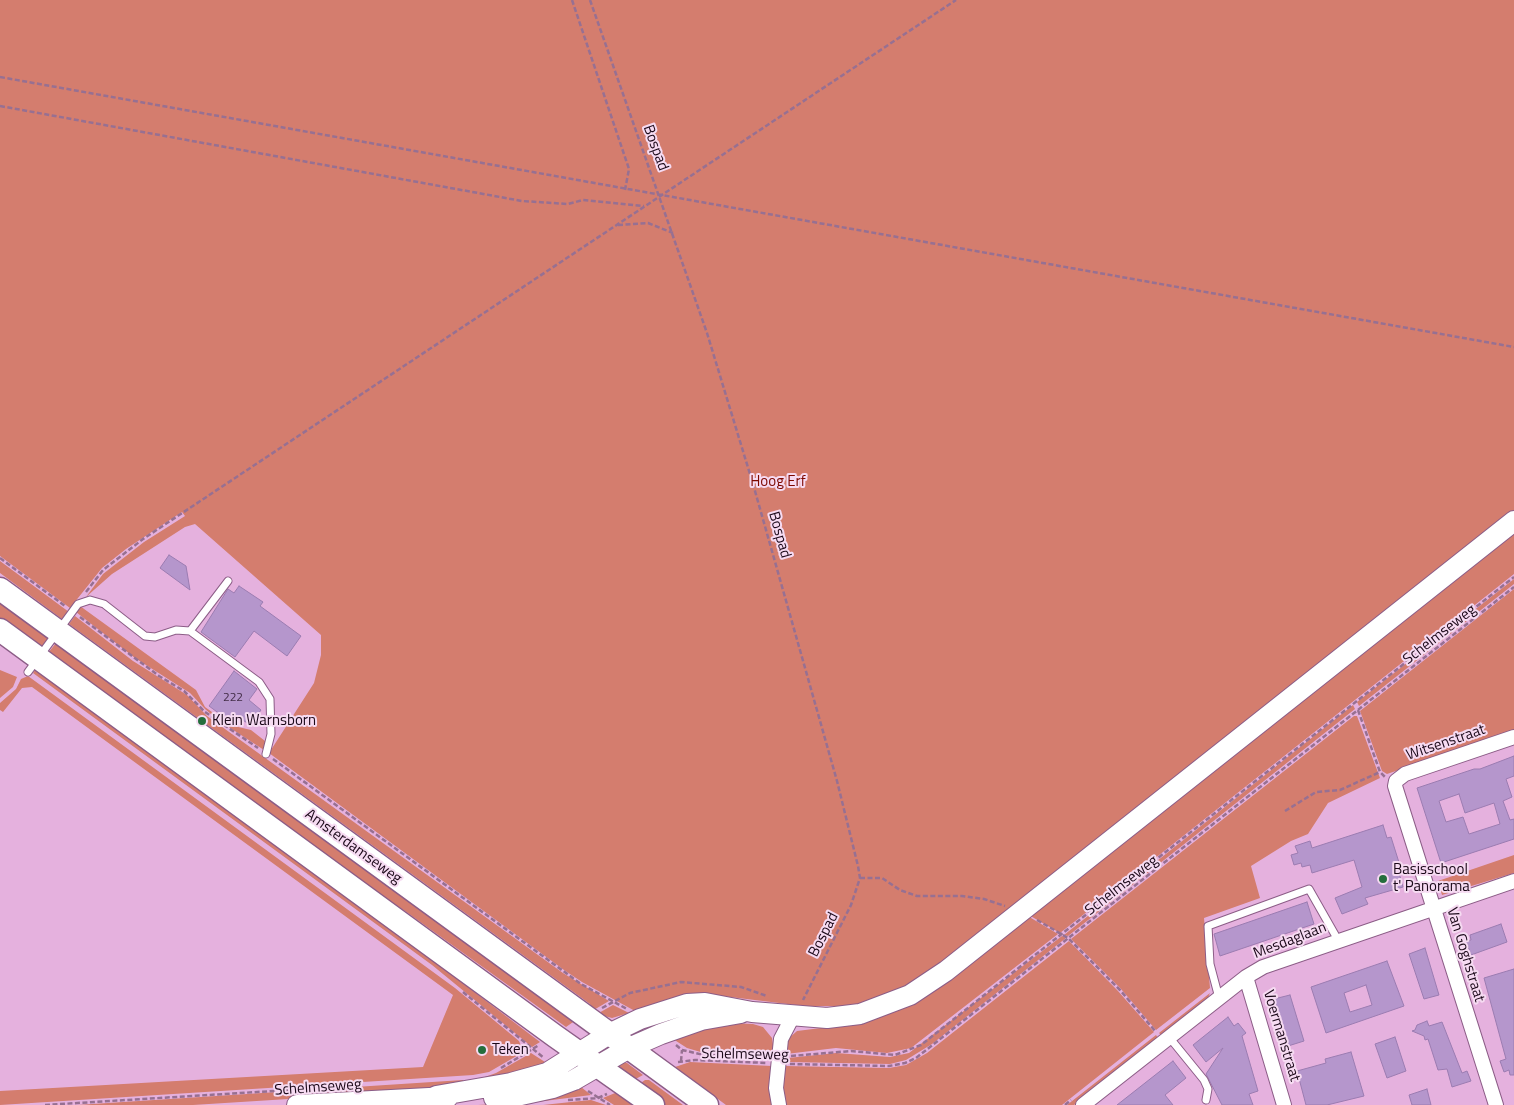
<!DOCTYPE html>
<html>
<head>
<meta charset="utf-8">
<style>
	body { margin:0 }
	canvas { display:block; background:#e5b1de }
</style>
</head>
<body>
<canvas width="1514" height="1105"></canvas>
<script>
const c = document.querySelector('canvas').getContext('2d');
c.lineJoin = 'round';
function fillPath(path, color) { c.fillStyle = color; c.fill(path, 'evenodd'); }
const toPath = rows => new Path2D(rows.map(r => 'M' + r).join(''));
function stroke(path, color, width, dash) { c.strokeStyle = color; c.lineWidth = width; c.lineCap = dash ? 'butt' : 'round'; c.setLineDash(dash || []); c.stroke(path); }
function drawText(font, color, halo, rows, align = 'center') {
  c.font = font + ' "Titillium Web",sans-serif'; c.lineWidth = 4; c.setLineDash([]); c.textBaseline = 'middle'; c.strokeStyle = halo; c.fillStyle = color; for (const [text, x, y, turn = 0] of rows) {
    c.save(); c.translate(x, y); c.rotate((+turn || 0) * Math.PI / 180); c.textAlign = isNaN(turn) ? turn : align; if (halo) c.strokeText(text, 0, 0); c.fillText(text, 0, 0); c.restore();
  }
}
const green = toPath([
	[0,0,1514,0,1514,514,942,966,906,988,868,1002,846,1006,804,1006,722,996,686,994,635,1011,582,982,564,970,269,753,314,683,321,655,321,635,195,524,185,527,112,574,86,597,103,574,144,542,185,516,182,512,126,549,102,568,70,608,0,556],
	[1514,529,1514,574,1139,871,1060,933,1027,914],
	[0,561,69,612,62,619,0,573],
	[1514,579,1514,584,1359,706,1357,702],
	[1514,589,1514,731,1387,774,1382,771,1360,711],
	[0,598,49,638,42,649,0,621],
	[80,606,196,690,205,707,230,725,251,730,265,741,267,743,264,750,218,720,205,709,190,693,135,658,76,612],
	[75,616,133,661,187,695,207,716,563,973,609,1001,592,1011,590,1004,69,624],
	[56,643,576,1020,566,1027,405,911,322,857,48,653],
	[38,666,435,962,540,1042,532,1047,432,965,33,673],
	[0,670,17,677,13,687,0,698],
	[28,676,455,988,519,1041,522,1048,520,1054,489,1072,473,1075,0,1105,0,1091,423,1067,453,995,32,687,22,688,3,712,0,710,0,703,16,689,21,679],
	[1353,705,1355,709,1068,936,1064,935],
	[1354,716,1357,716,1380,778,1328,803,1308,834,1291,841,1251,866,1260,898,1204,918,1210,988,1156,1030,1121,989,1071,939],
	[1514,855,1514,873,1442,895,1438,881],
	[1026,915,1058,934,911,1048,887,1053,836,1048,786,1054,788,1039,797,1031,861,1023],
	[1062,936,1066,938,932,1044,906,1060,890,1064,788,1062,788,1058,836,1053,890,1057,909,1053],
	[1069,941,1118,991,1154,1032,1062,1105,784,1105,782,1093,785,1066,889,1068,906,1065,927,1053],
	[1210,993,1207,1000,1162,1036,1159,1033],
	[613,1005,629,1013,612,1018,597,1014],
	[727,1023,753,1024,763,1027,772,1038,774,1051,772,1053,704,1053,687,1048,673,1039,676,1036],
	[1156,1035,1158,1038,1074,1105,1067,1105],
	[531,1053,545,1062,540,1068,482,1078,496,1073],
	[622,1062,627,1063,643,1075,632,1081,618,1067],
	[690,1062,772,1066,773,1105,726,1105,675,1067],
	[463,1080,464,1085,352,1095,193,1105,77,1105],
	[645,1080,649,1080,683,1105,665,1105,638,1085],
	[581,1087,591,1095,521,1104,478,1105,504,1103],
	[620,1091,639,1105,614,1105,603,1098],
	[591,1100,606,1105,543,1105,571,1102]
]);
const building = toPath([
	[169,555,186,566,190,590,160,568,169,555],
	[239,586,263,602,260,606,301,636,287,656,254,631,235,657,201,632,228,589,234,593,239,586],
	[234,671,257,689,249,700,261,710,250,725,237,716,232,723,209,706,234,671],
	[1514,756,1514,776,1506,779,1512,797,1503,801,1510,820,1514,819,1514,839,1441,863,1417,788,1474,769,1480,769,1514,756],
	[1459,794,1465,813,1494,803,1500,824,1469,834,1463,817,1446,822,1439,801,1459,794],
	[1383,825,1387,838,1391,837,1402,872,1399,873,1403,887,1365,898,1368,904,1342,914,1335,898,1362,887,1354,860,1312,873,1310,865,1302,867,1301,863,1294,865,1291,855,1298,853,1295,846,1310,841,1312,848,1383,825],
	[1307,902,1314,924,1220,956,1214,934,1307,902],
	[1501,924,1507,942,1471,955,1466,941,1471,940,1470,935,1501,924],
	[1425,948,1439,995,1424,999,1409,954,1425,948],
	[1387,961,1404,1006,1326,1033,1311,987,1387,961],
	[1366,985,1372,1005,1350,1012,1344,993,1366,985],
	[1514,969,1514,1075,1510,1075,1509,1070,1504,1072,1500,1061,1506,1059,1484,978,1514,969],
	[1290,995,1304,1041,1288,1046,1274,999,1290,995],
	[1228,1017,1234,1026,1238,1023,1246,1033,1242,1036,1258,1091,1249,1094,1253,1105,1222,1105,1206,1074,1223,1048,1206,1062,1193,1045,1228,1017],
	[1427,1021,1429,1026,1442,1022,1462,1073,1467,1071,1471,1081,1452,1087,1447,1069,1438,1070,1428,1039,1425,1040,1424,1036,1412,1031,1415,1030,1417,1025,1427,1021],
	[1395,1037,1406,1071,1387,1078,1375,1044,1395,1037],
	[1351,1052,1364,1096,1327,1105,1306,1105,1297,1071,1326,1063,1325,1059,1351,1052],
	[1173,1061,1186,1078,1165,1095,1173,1105,1117,1105,1173,1061],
	[1427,1089,1431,1105,1412,1105,1409,1095,1427,1089]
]);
const path = toPath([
	[572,0,629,169,625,190],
	[590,0,707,333,753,484,837,781,858,866,860,878,851,905,803,1000],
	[0,77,1514,347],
	[0,106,522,201,568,204,583,200,644,206],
	[618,225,648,223,673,233],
	[0,558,65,606],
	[86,592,103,570,143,539,956,0],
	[80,617,159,676,184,691,205,712,258,748],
	[1358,710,1380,772,1385,777],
	[273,759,581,984,627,1009],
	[1285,811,1316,792,1340,790,1380,772],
	[860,878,882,878,900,890,917,896,962,896,984,899,1005,906],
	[1037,920,1068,938,1120,990,1156,1032],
	[463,992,544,1058],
	[602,1008,630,993,681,982,741,987,767,996],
	[676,1045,682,1050,704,1055,768,1056],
	[791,1056,851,1051,895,1055,921,1045,1514,577],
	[681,1061,682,1050],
	[678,1062,695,1060,767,1063],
	[790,1064,889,1066,905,1063,916,1058,1514,587],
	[501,1068,539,1045],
	[588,1091,610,1105],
	[568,1100,598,1098,607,1094],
	[45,1105,290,1090],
	[1065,1105,1071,1100]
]);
const service = toPath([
	[190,631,228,581],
	[28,672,78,604,90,600,104,604,145,636,155,637,176,630,190,631,259,682,270,699,271,734,266,754],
	[1219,998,1210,964,1208,926,1309,889,1338,940],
	[1169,1037,1204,1080,1208,1089,1206,1100]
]);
const minor = toPath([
	[1246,977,1284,1105],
	[779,1105,776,1088,781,1039,793,1016],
	[1083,1105,1246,977,1263,967,1514,881],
	[1496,1105,1395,786,1396,781,1405,774,1514,737]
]);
const secondary = toPath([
	[436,1096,511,1083,547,1073,609,1034,640,1019,687,1004,705,1003,752,1012,827,1018,860,1014,910,995,946,971,1514,521],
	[494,1098,521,1095,553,1088,574,1080,629,1048,661,1034,701,1020,741,1013],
	[297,1105,448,1097]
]);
const primary = toPath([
	[0,589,707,1105],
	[0,630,555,1036,653,1105]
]);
const markers = [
	[202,721,5,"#246e3c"],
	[1383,879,5,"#246e3c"],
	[482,1050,5,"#246e3c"]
];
const numberNames = [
	["222",233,698]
];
const streetNames = [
	["Bospad",655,148,70],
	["Bospad",779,535,74],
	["Schelmseweg",1440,635,-38],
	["Witsenstraat",1446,743,-19],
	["Amsterdamseweg",353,847,36],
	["Schelmseweg",1122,886,-38],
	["Bospad",824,935,-63],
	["Mesdaglaan",1290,941,-21],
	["Van Goghstraat",1465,955,73],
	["Voermanstraat",1281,1036,73],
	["Schelmseweg",745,1055,1],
	["Schelmseweg",318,1088,-4]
];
const parkNames = [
	["Hoog Erf",778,482]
];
const poiNames = [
	["Klein Warnsborn",212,721],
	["Basisschool",1393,870],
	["t' Panorama",1393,887],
	["Teken",492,1050]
];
fillPath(green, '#d47d6e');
fillPath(building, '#b596cc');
stroke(building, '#9b7cb1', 1);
stroke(service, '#8c5d87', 9);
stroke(minor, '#8c5d87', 16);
stroke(secondary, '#8c5d87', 22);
stroke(primary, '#8c5d87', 25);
stroke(path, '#977092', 2.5, [5, 2.5]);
stroke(service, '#fff', 7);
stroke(minor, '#fff', 14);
stroke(secondary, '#fff', 20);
stroke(primary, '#fff', 22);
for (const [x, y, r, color] of markers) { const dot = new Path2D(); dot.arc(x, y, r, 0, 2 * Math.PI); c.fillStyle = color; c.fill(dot); stroke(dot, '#f6dbf2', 2); }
drawText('12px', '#412c45', null, numberNames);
drawText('15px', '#1a0818', '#f6dbf2', streetNames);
drawText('15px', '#7d0800', '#f6dbf2', parkNames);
drawText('15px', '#1a0818', '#f6dbf2', poiNames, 'left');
</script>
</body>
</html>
